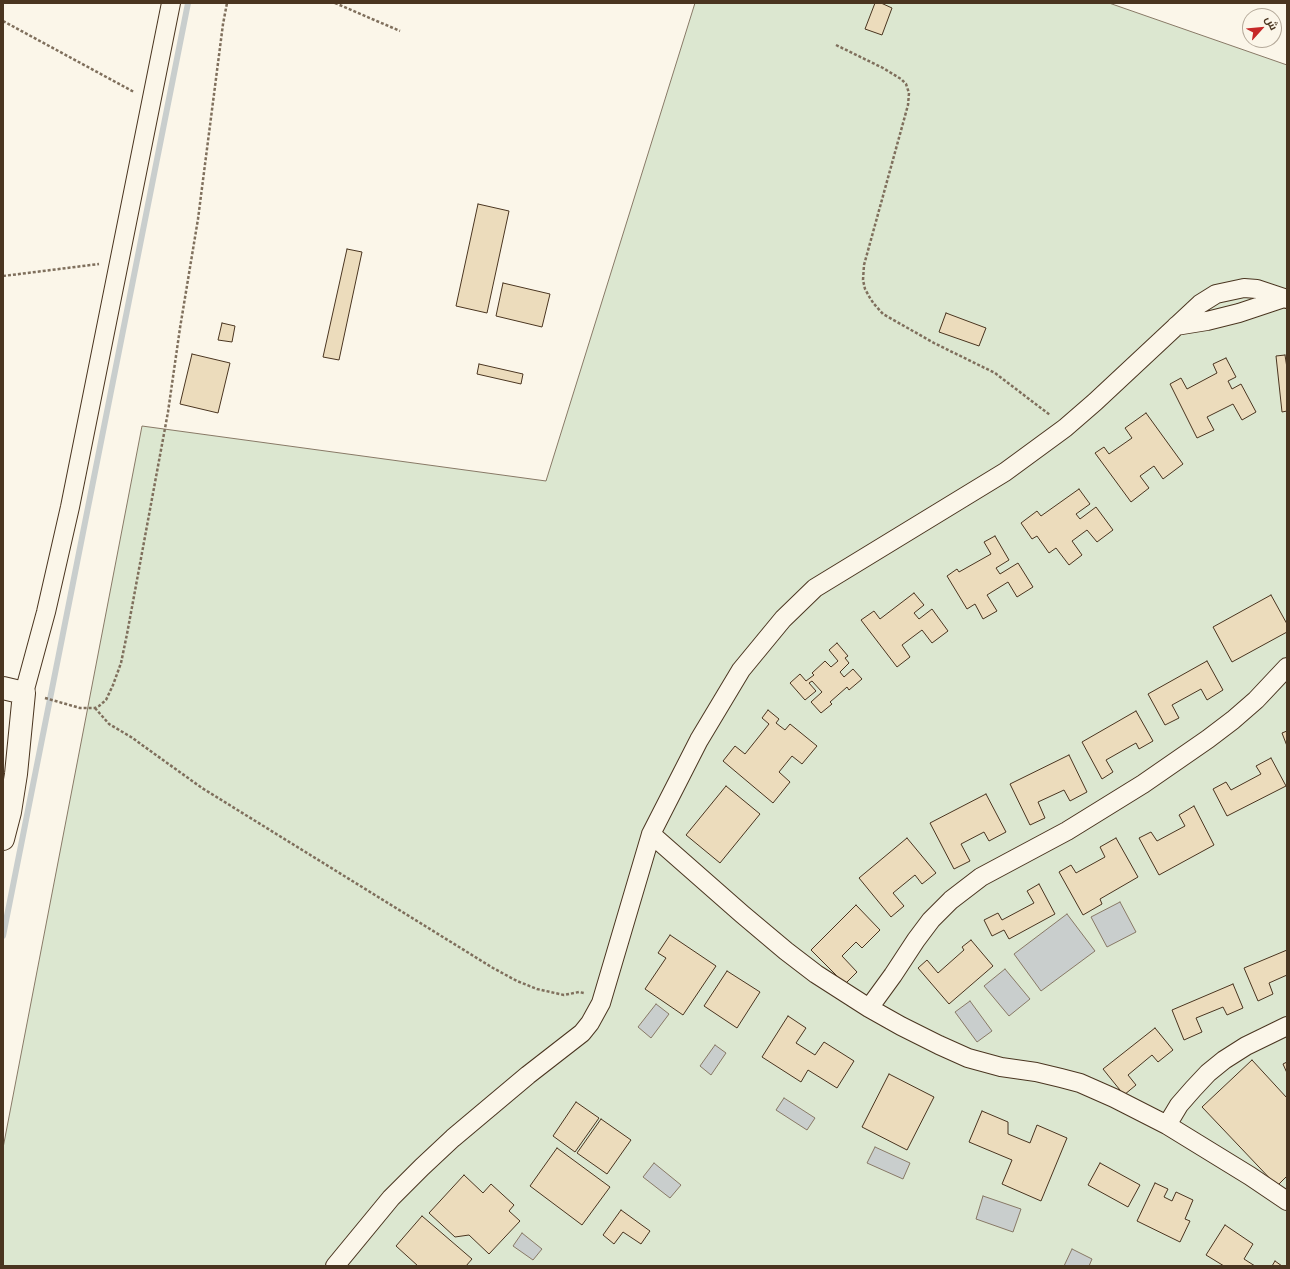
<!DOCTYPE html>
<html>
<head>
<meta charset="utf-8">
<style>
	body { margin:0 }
	#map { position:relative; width:1290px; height:1269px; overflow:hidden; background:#fbf6e9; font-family:"Asap Condensed",Cairo,sans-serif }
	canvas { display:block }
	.frame { position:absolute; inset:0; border:4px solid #4a3520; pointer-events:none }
	.north { position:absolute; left:1242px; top:8px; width:40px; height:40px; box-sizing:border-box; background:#fbf6e9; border:1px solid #b4a999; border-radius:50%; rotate:63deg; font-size:11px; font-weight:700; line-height:16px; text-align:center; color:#4a3520 }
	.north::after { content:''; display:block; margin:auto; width:14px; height:18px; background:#c62828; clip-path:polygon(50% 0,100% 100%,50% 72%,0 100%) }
</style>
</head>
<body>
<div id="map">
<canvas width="1290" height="1269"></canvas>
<div class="frame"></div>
<div class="north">ش</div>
</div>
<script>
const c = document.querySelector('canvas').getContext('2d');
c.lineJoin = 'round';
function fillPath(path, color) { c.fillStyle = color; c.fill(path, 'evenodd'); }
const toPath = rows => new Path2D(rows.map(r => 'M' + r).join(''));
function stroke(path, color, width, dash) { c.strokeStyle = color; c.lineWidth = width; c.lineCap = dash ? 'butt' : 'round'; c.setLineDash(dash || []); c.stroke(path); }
const green = toPath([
	[695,3,1109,3,1287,65,1287,1266,3,1266,3,1148,142,426,546,481,695,3]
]);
const water = toPath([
	[1120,902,1136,932,1107,947,1091,917,1120,902],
	[1067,914,1095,951,1041,991,1014,954,1067,914],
	[1005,969,1030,999,1009,1016,984,986,1005,969],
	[970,1001,992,1031,977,1042,955,1012,970,1001],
	[656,1004,669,1014,651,1038,638,1027,656,1004],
	[715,1045,726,1053,711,1075,700,1066,715,1045],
	[784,1098,815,1118,807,1130,776,1110,784,1098],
	[875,1147,910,1163,903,1179,867,1163,875,1147],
	[654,1163,681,1185,670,1198,643,1177,654,1163],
	[983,1196,1021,1209,1013,1232,976,1219,983,1196],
	[522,1233,542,1249,533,1260,513,1246,522,1233],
	[1072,1249,1092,1259,1089,1266,1064,1266,1072,1249]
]);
const stream = toPath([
	[3,936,188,3]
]);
const building = toPath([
	[875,3,881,3,892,8,882,35,865,29,875,3],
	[478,204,509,211,487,313,456,306,478,204],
	[347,249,362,252,339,360,323,357,347,249],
	[503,283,550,294,542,327,496,316,503,283],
	[946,313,986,328,979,346,939,332,946,313],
	[222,323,235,326,232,342,218,340,222,323],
	[192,354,230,363,218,413,180,404,192,354],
	[1285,355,1287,368,1287,411,1282,412,1276,356,1285,355],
	[1226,358,1236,377,1228,381,1232,389,1241,384,1256,412,1242,420,1233,404,1207,417,1214,430,1197,438,1170,384,1181,378,1187,389,1217,373,1213,364,1226,358],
	[479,364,523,374,521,384,477,374,479,364],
	[1146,413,1183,464,1163,479,1154,466,1140,476,1149,488,1131,502,1095,453,1104,447,1109,454,1132,438,1125,428,1146,413],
	[1079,489,1090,504,1076,514,1080,519,1096,507,1113,530,1097,542,1087,530,1072,541,1082,555,1069,565,1056,548,1049,553,1037,536,1032,539,1021,523,1037,511,1041,516,1079,489],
	[995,536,1009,560,996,568,1000,574,1018,563,1033,587,1017,597,1008,582,987,595,997,611,983,619,975,604,967,609,947,576,957,569,959,572,991,554,984,542,995,536],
	[914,593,924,605,914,613,919,619,932,609,948,631,932,643,922,630,902,645,910,657,897,667,861,620,874,611,880,619,914,593],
	[1271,595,1287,624,1287,632,1232,662,1213,627,1271,595],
	[837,643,848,656,845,658,849,663,840,672,844,677,853,669,862,679,849,690,847,687,830,702,832,704,821,713,811,702,822,692,812,681,809,683,816,691,805,700,790,683,800,674,806,681,814,675,812,673,825,661,831,667,838,661,829,650,837,643],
	[1207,661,1223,690,1207,700,1201,689,1172,705,1179,718,1165,725,1148,694,1207,661],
	[768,710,779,719,776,723,785,730,790,724,817,746,802,764,792,756,779,772,790,782,773,803,723,761,735,746,745,754,769,724,762,718,768,710],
	[1136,711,1153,741,1139,749,1136,743,1106,760,1113,772,1102,779,1082,742,1136,711],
	[1287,731,1287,746,1282,733,1287,731],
	[1069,755,1087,792,1070,801,1064,790,1038,802,1045,818,1030,825,1010,784,1069,755],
	[1271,758,1286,786,1227,816,1213,789,1226,782,1231,790,1261,774,1256,766,1271,758],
	[726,786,760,814,720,863,686,835,726,786],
	[986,794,1006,832,989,841,984,832,961,844,970,861,954,869,930,823,986,794],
	[1194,806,1214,845,1159,875,1139,838,1151,832,1157,841,1185,826,1179,815,1194,806],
	[907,838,936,873,922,884,915,875,893,893,904,906,891,917,859,878,907,838],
	[1116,838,1138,877,1100,899,1102,904,1083,915,1059,872,1071,865,1076,873,1105,857,1100,847,1116,838],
	[1039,884,1055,914,1009,939,1004,930,992,936,984,920,998,913,1002,920,1034,903,1027,891,1039,884],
	[856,905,880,930,862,948,856,942,842,956,857,972,845,984,811,950,856,905],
	[670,935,716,966,683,1015,645,989,666,958,658,953,670,935],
	[971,940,993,966,949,1004,918,968,927,960,938,973,964,950,962,947,971,940],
	[1287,950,1287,975,1269,983,1273,994,1258,1001,1244,968,1287,950],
	[727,971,760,992,737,1028,704,1006,727,971],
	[1233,984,1243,1008,1227,1015,1223,1007,1196,1018,1202,1032,1184,1040,1172,1010,1233,984],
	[788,1016,806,1028,796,1043,815,1055,824,1042,854,1061,837,1088,808,1070,801,1082,762,1057,788,1016],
	[1155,1028,1173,1050,1158,1062,1152,1055,1128,1075,1136,1085,1124,1095,1103,1069,1155,1028],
	[1252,1060,1287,1098,1287,1176,1277,1186,1202,1107,1252,1060],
	[1287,1062,1287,1073,1283,1064,1287,1062],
	[889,1074,934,1097,907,1150,862,1127,889,1074],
	[576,1102,599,1118,575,1152,553,1136,576,1102],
	[982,1111,1008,1122,1008,1134,1030,1143,1037,1125,1067,1138,1041,1201,1002,1184,1012,1160,969,1142,982,1111],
	[601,1119,631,1140,607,1174,577,1153,601,1119],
	[557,1148,610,1187,582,1225,530,1186,557,1148],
	[1100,1163,1140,1185,1128,1207,1088,1185,1100,1163],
	[464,1175,483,1193,491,1184,514,1205,509,1211,520,1221,489,1254,469,1235,455,1237,429,1213,464,1175],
	[1155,1183,1168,1189,1164,1197,1172,1201,1176,1192,1193,1200,1185,1219,1190,1221,1180,1242,1137,1221,1155,1183],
	[621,1210,650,1231,641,1244,623,1232,614,1244,603,1235,621,1210],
	[422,1216,472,1259,466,1266,418,1266,396,1246,422,1216],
	[1225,1225,1253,1244,1244,1259,1255,1266,1224,1266,1206,1255,1225,1225],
	[1275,1261,1282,1266,1272,1266,1275,1261]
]);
const path = toPath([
	[335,3,400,31],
	[3,21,134,92],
	[836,45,883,68,901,79,906,84,909,93,908,105,864,265,863,280,865,289,870,298,874,304,883,314,934,343,995,373,1050,415],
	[3,276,99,264],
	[45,698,80,708,95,708,99,706,106,700,113,685,121,663,127,634,168,412,180,328,198,219,223,24,227,3],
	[95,708,109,724,131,737,202,788,493,968,517,981,537,989,564,995,579,992,584,993]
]);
const minor = toPath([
	[1176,326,1207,321,1239,313,1284,298],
	[24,693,46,612,70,507,171,3],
	[651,834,742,914,786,951,816,974,869,1008,901,1026,939,1045,968,1058,1001,1067,1036,1072,1061,1078,1080,1083,1114,1098,1167,1125,1250,1176,1287,1201],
	[869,1008,893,975,916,940,931,920,951,900,981,877,1067,831,1143,784,1208,739,1233,720,1256,700,1287,667],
	[1167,1125,1179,1105,1193,1089,1208,1073,1224,1060,1246,1046,1287,1026],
	[335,1266,391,1198,422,1167,453,1138,528,1075,582,1033,590,1023,601,1003,651,834,699,740,741,670,783,619,815,588,1005,472,1065,428,1095,402,1200,304,1216,294,1244,288,1257,289,1287,299]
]);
const tertiary = toPath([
	[3,688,24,693,16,774,10,812,3,839]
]);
fillPath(green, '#dce7d0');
stroke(green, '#887966', 1);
fillPath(water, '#c9cecd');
stroke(water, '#887966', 1);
stroke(stream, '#c9cecd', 6);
fillPath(building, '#ecdcbc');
stroke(building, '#4a3520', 1);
stroke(minor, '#4a3520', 20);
stroke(tertiary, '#4a3520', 24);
stroke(path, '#7f6f5c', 2.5, [3, 2]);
stroke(minor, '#fbf6e9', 18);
stroke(tertiary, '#fbf6e9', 22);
</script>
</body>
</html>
